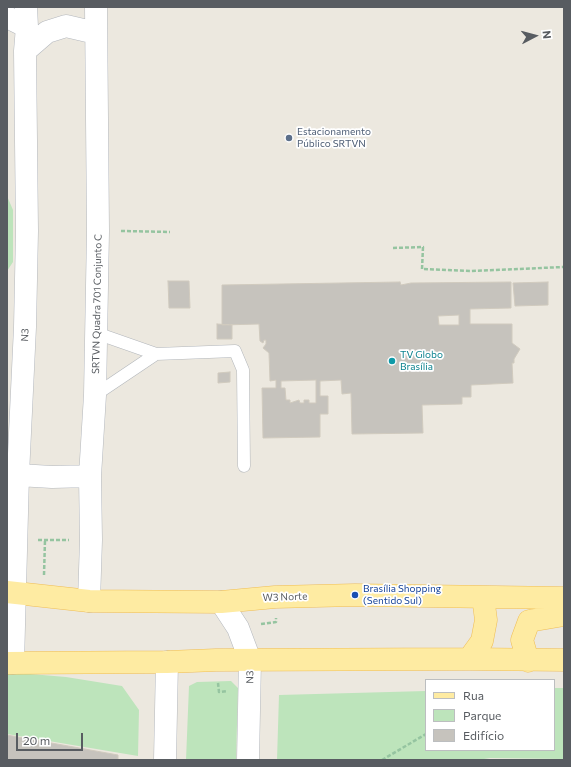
<!DOCTYPE html>
<html>
<head>
<meta charset="utf-8">
<style>
	body { margin:0 }
	#map { position:relative; width:571px; height:767px; overflow:hidden; background:#ece8df; font-family:Commissioner,sans-serif }
	canvas { display:block }
	.frame { position:absolute; inset:0; border:8px solid #585c61; pointer-events:none }
	.legend { position:absolute; left:425px; top:679px; width:130px; height:72px; box-sizing:border-box; background:#fff; border:1px solid #bcbec0; margin:0; padding:5px 7px; list-style:none; font-size:12px; color:#585c61 }
	.legend li { display:flex; align-items:center; gap:8px; height:20px }
	.legend b { width:20px; border:1px solid #bcbec0 }
	.north { position:absolute; left:515px; top:16px; width:40px; height:40px; -webkit-text-stroke:3px #fff; paint-order:stroke; rotate:84deg; font-size:11px; font-weight:700; line-height:16px; text-align:center; color:#585c61 }
	.north::after { content:''; display:block; margin:auto; width:14px; height:18px; background:#585c61; clip-path:polygon(50% 0,100% 100%,50% 72%,0 100%) }
	.scale { position:absolute; left:16px; top:733px; width:67px; height:18px; box-sizing:border-box; border:2px solid #585c61; border-top:0; padding-left:5px; font-size:12px; line-height:14px; white-space:nowrap; color:#585c61; -webkit-text-stroke:3px #fff; paint-order:stroke }
</style>
</head>
<body>
<div id="map">
<canvas width="571" height="767"></canvas>
<div class="frame"></div>
<ul class="legend">
<li><b style="height:5px;background:#feeba2"></b>Rua</li>
<li><b style="height:11px;background:#bde4bb"></b>Parque</li>
<li><b style="height:11px;background:#c6c3bd"></b>Edifício</li>
</ul>
<div class="north">N</div>
<div class="scale">20 m</div>
</div>
<script>
const c = document.querySelector('canvas').getContext('2d');
c.lineJoin = 'round';
function fillPath(path, color) { c.fillStyle = color; c.fill(path, 'evenodd'); }
const toPath = rows => new Path2D(rows.map(r => 'M' + r).join(''));
function stroke(path, color, width, dash) { c.strokeStyle = color; c.lineWidth = width; c.lineCap = dash ? 'butt' : 'round'; c.setLineDash(dash || []); c.stroke(path); }
function drawText(font, color, halo, rows, align = 'center') {
  c.font = font + ' Commissioner,sans-serif'; c.lineWidth = 3.5; c.setLineDash([]); c.textBaseline = 'middle'; c.strokeStyle = halo; c.fillStyle = color; for (const [text, x, y, turn = 0] of rows) {
    c.save(); c.translate(x, y); c.rotate((+turn || 0) * Math.PI / 180); c.textAlign = isNaN(turn) ? turn : align; if (halo) c.strokeText(text, 0, 0); c.fillText(text, 0, 0); c.restore();
  }
}
const green = toPath([
	[7,196,13,210,13,262,7,271],
	[7,672,66,677,122,686,139,710,138,756,7,734],
	[231,681,238,688,236,760,186,760,189,686,197,682],
	[554,688,564,688,564,759,490,758,478,760,277,760,279,695,426,691,426,750,554,750]
]);
const building = toPath([
	[168,281,189,281,190,308,169,308,168,281],
	[400,282,401,285,411,283,511,282,511,308,470,309,470,324,512,324,512,343,520,349,514,359,514,363,512,363,513,383,471,385,471,397,462,397,462,404,422,405,423,433,352,434,351,393,342,394,341,380,320,381,320,396,328,396,328,414,320,414,320,437,263,438,262,388,276,388,276,380,270,381,269,353,263,348,266,344,266,340,264,340,263,343,260,341,259,324,222,325,222,285,400,282],
	[459,315,459,325,439,325,438,316,459,315],
	[316,380,316,403,309,403,309,400,304,400,304,403,300,403,299,400,290,403,290,400,286,400,285,388,281,388,281,381,316,380],
	[548,282,548,305,515,306,513,283,548,282],
	[217,324,232,325,232,339,217,339,217,324],
	[230,372,230,382,218,383,218,373,230,372],
	[7,735,118,755,118,760,7,760,7,735]
]);
const path = toPath([
	[121,231,170,232],
	[393,248,423,247,422,269,471,271,564,267],
	[38,540,69,540],
	[44,575,45,540],
	[261,624,276,622,276,618],
	[218,683,219,692,227,691],
	[382,760,426,734]
]);
const lane = toPath([
	[96,333,156,354,235,351,243,370,244,466],
	[95,395,156,354]
]);
const secondary = toPath([
	[7,17,27,27],
	[25,51,47,32,66,26,96,33],
	[18,475,52,477,90,476],
	[89,601,91,540,90,476,95,395,98,231,96,7],
	[221,602,238,628,250,660,248,760],
	[13,663,18,475,25,327,27,231,25,51,27,27,26,7],
	[165,760,167,662]
]);
const primary = toPath([
	[7,592,89,601,221,602,275,597,355,595,564,598],
	[469,659,482,641,486,620,483,597],
	[528,661,522,640,529,621,564,615],
	[7,663,167,662,216,660,469,659,564,660]
]);
const markers = [
	[289,138,4,"#5c6f8a"],
	[392,361,4,"#0f9aa8"],
	[355,595,4,"#1a4fb4"]
];
const serviceNames = [
	["Estacionamento",297,132],
	["Público SRTVN",297,144]
];
const streetNames = [
	["SRTVN Quadra 701 Conjunto C",97,304,-89],
	["N3",25,335,-87],
	["W3 Norte",285,597,-2],
	["N3",250,677,-89]
];
const cultureNames = [
	["TV Globo",400,355],
	["Brasília",400,367]
];
const transitNames = [
	["Brasília Shopping",363,589],
	["(Sentido Sul)",363,601]
];
fillPath(green, '#bde4bb');
fillPath(building, '#c6c3bd');
stroke(building, '#d0cabe', 1);
stroke(lane, '#b2b6bb', 13);
stroke(secondary, '#b3b7bd', 23);
stroke(primary, '#efbd55', 23);
stroke(path, '#95c4a0', 2.5, [4, 2]);
stroke(lane, '#fff', 12);
stroke(secondary, '#fff', 22);
stroke(primary, '#feeba2', 22);
for (const [x, y, r, color] of markers) { const dot = new Path2D(); dot.arc(x, y, r, 0, 2 * Math.PI); c.fillStyle = color; c.fill(dot); stroke(dot, '#fff', 1.5); }
drawText('10px', '#4e5e75', '#fff', serviceNames, 'left');
drawText('10px', '#585c61', '#fff', streetNames);
drawText('10px', '#0d838f', '#fff', cultureNames, 'left');
drawText('10px', '#164399', '#fff', transitNames, 'left');
</script>
</body>
</html>
